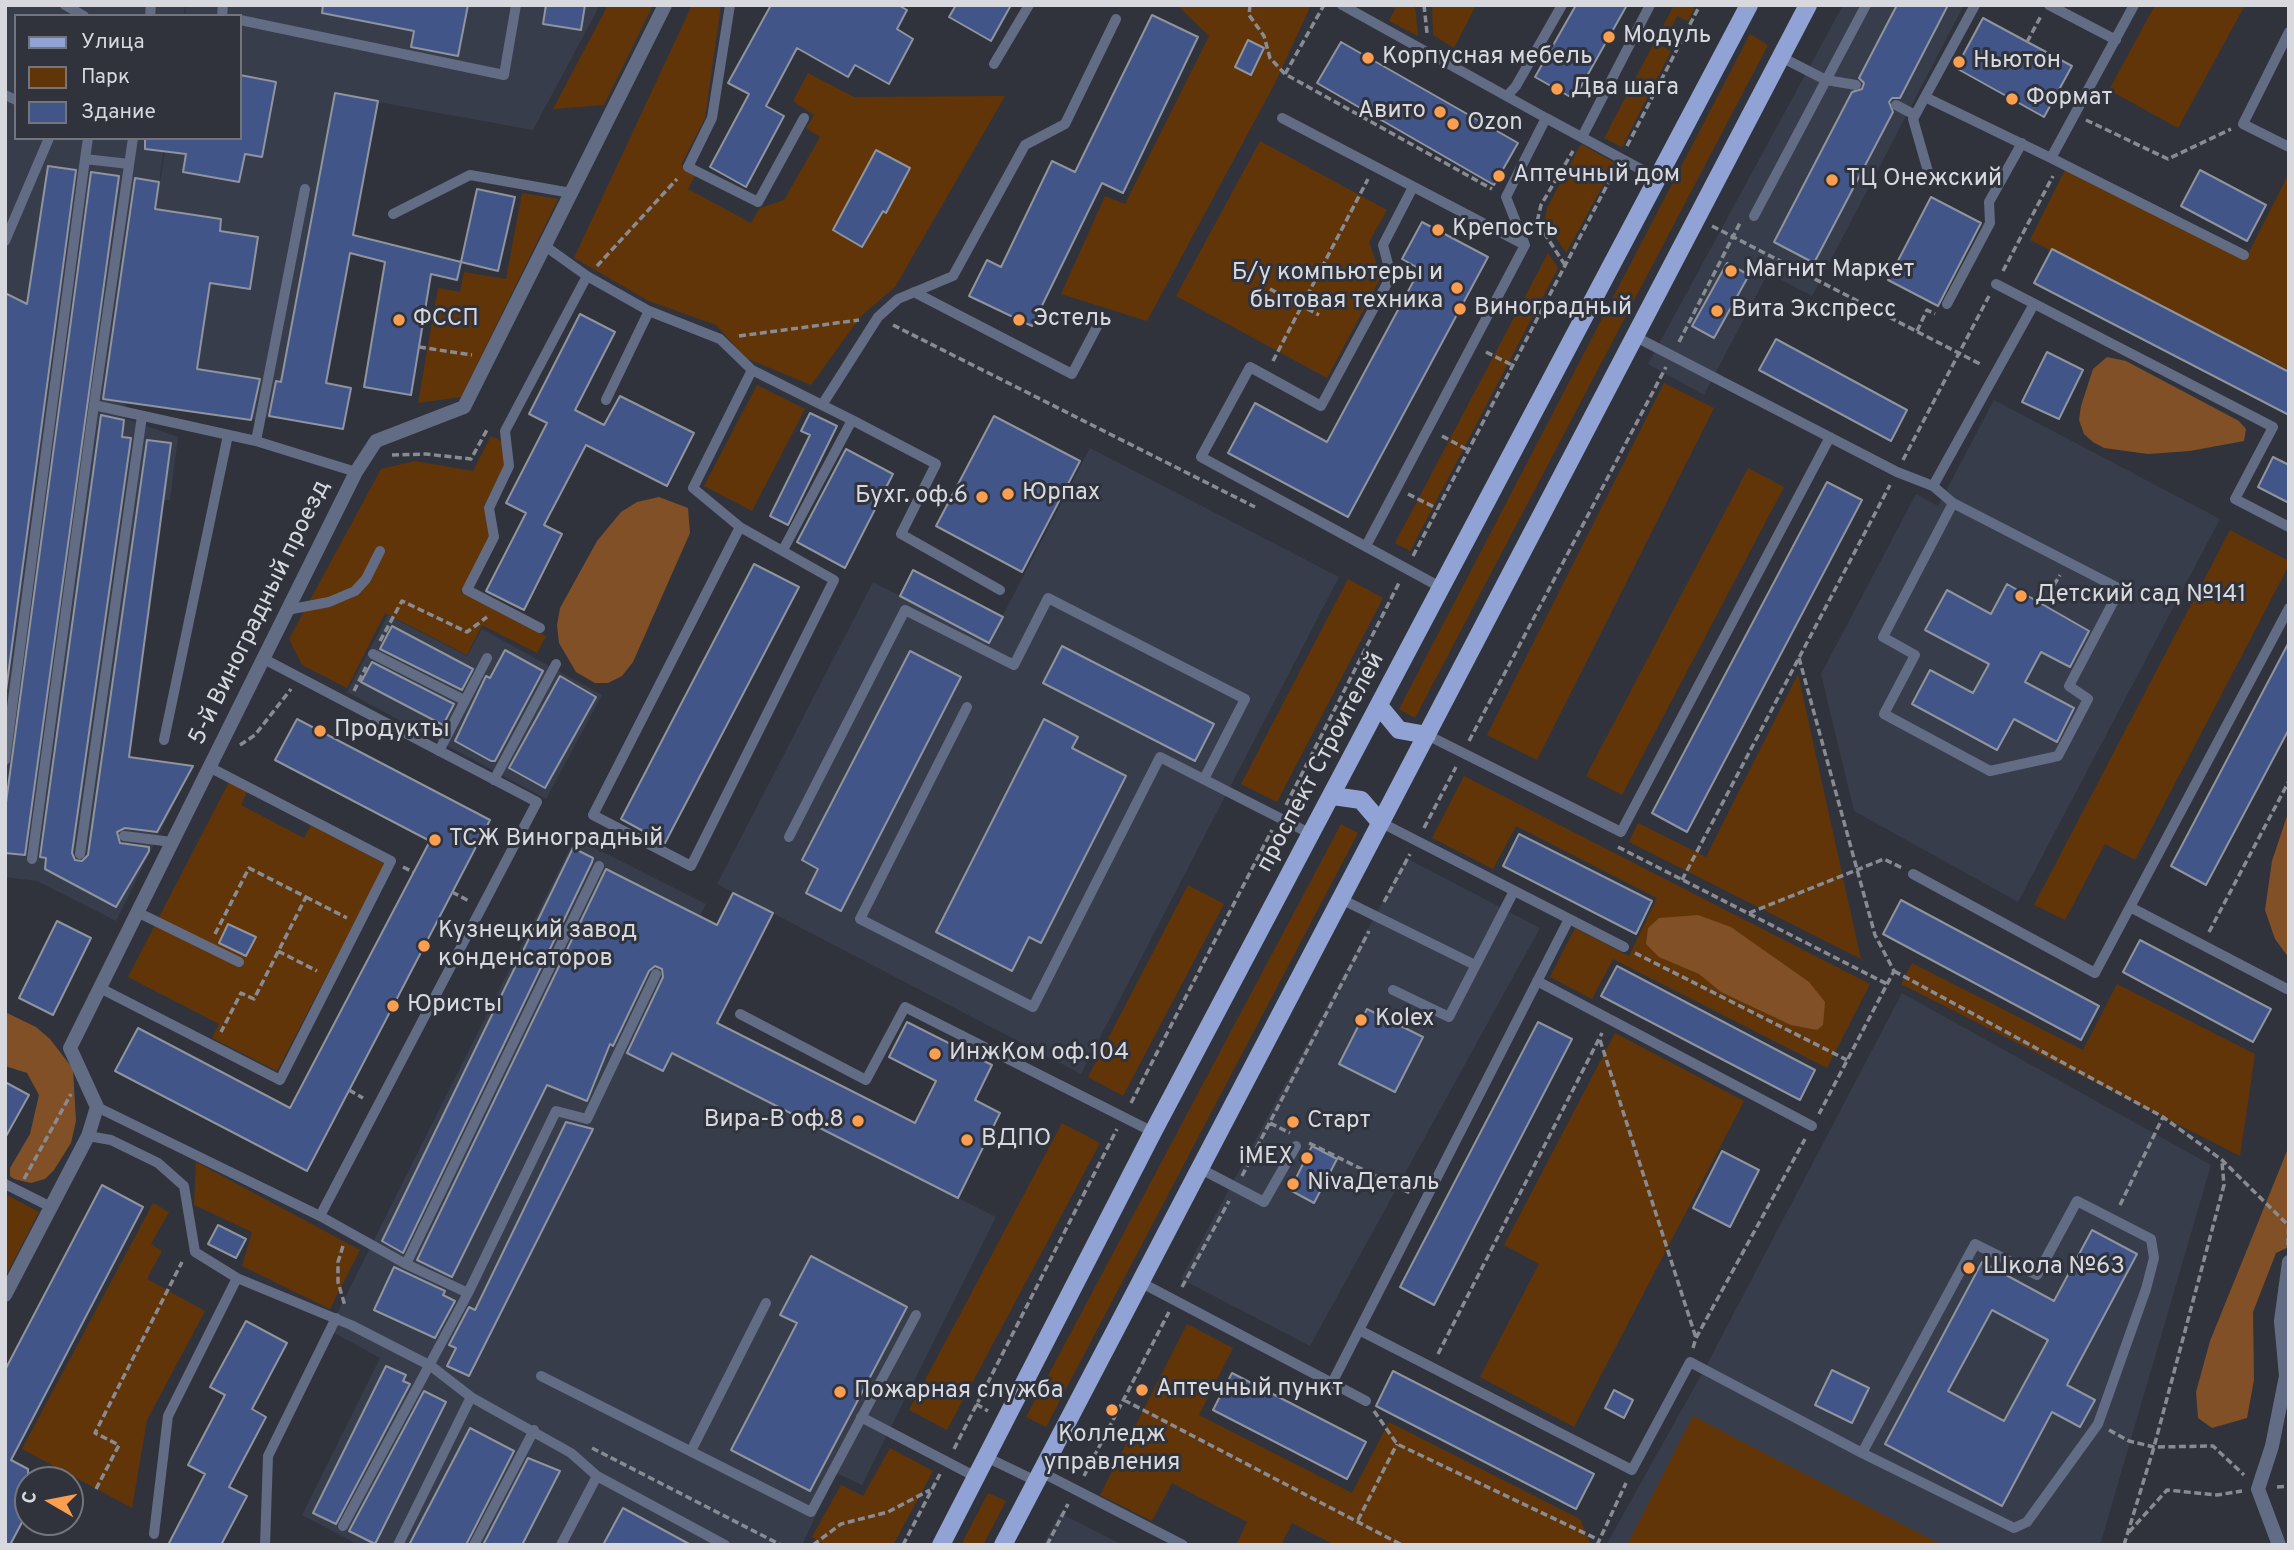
<!DOCTYPE html>
<html>
<head>
<meta charset="utf-8">
<style>
	body { margin:0 }
	#map { position:relative; width:2294px; height:1550px; overflow:hidden; background:#30333c; font-family:Overpass,sans-serif }
	canvas { display:block }
	.frame { position:absolute; inset:0; border:7px solid #d7d9df; pointer-events:none }
	.legend { position:absolute; left:14px; top:14px; width:228px; height:126px; box-sizing:border-box; background:#30333c; border:2px solid #73757d; margin:0; padding:9px 12px; list-style:none; font-size:21px; color:#d7d9df }
	.legend li { display:flex; align-items:center; gap:14px; height:35px }
	.legend b { width:35px; border:2px solid #73757d }
	.north { position:absolute; left:14px; top:1466px; width:70px; height:70px; box-sizing:border-box; background:#30333c; border:2px solid #73757d; border-radius:50%; rotate:280deg; font-size:19px; font-weight:700; line-height:28px; text-align:center; color:#d7d9df }
	.north::after { content:''; display:block; margin:auto; width:24px; height:32px; background:#fb9e50; clip-path:polygon(50% 0,100% 100%,50% 72%,0 100%) }
</style>
</head>
<body>
<div id="map">
<canvas width="2294" height="1550"></canvas>
<div class="frame"></div>
<ul class="legend">
<li><b style="height:9px;background:#90a3d4"></b>Улица</li>
<li><b style="height:19px;background:#623508"></b>Парк</li>
<li><b style="height:19px;background:#425588"></b>Здание</li>
</ul>
<div class="north">С</div>
</div>
<script>
const c = document.querySelector('canvas').getContext('2d');
c.lineJoin = 'round';
function fillPath(path, color) { c.fillStyle = color; c.fill(path, 'evenodd'); }
const toPath = rows => new Path2D(rows.map(r => 'M' + r).join(''));
function stroke(path, color, width, dash) { c.strokeStyle = color; c.lineWidth = width; c.lineCap = dash ? 'butt' : 'round'; c.setLineDash(dash || []); c.stroke(path); }
function drawText(font, color, halo, rows, align = 'center') {
  c.font = font + ' Overpass,sans-serif'; c.lineWidth = 6; c.setLineDash([]); c.textBaseline = 'middle'; c.strokeStyle = halo; c.fillStyle = color; for (const [text, x, y, turn = 0] of rows) {
    c.save(); c.translate(x, y); c.rotate((+turn || 0) * Math.PI / 180); c.textAlign = isNaN(turn) ? turn : align; if (halo) c.strokeText(text, 0, 0); c.fillText(text, 0, 0); c.restore();
  }
}
const built = toPath([
	[5,5,185,5,184,16,16,16,16,138,165,138,155,215,167,138,240,138,240,16,185,16,186,5,600,5,533,130,378,102,326,383,351,388,343,429,274,417,251,420,126,402,124,418,178,437,170,500,163,500,129,757,193,766,116,921,37,881,5,877],
	[1843,5,1964,5,1812,296,1768,273,1704,395,1648,364],
	[1994,400,2220,519,2018,902,1854,811,1821,674,1916,494,1938,506],
	[1090,448,1339,577,1081,1074,717,884,873,582,989,642],
	[388,615,467,656,482,629,602,695,546,799,347,692],
	[575,838,706,904,631,1054,672,1053,996,1217,862,1485,836,1473,802,1545,359,1545,302,1515,380,1358,329,1330],
	[1406,858,1540,928,1310,1346,1181,1279],
	[1902,993,2211,1165,2100,1545,1606,1545,1704,1370],
	[1060,1513,1123,1545,1043,1545]
]);
const green = toPath([
	[608,5,653,5,604,105,553,109],
	[692,5,721,5,705,118,681,165,696,174,688,189,751,223,760,208,784,200,820,137,806,128,814,115,793,101,808,73,854,97,1005,96,895,287,861,316,811,385,746,358,716,325,649,301,574,258],
	[1177,5,1311,5,1275,83,1147,321,1061,294,1105,196,1125,204,1209,36],
	[1389,5,1415,5,1418,36,1389,21,1395,9],
	[1432,5,1476,5,1454,48,1433,35],
	[1674,5,1696,5,1688,21,1677,16,1662,46,1671,51,1622,147,1604,138],
	[2155,5,2245,5,2178,128,2109,90],
	[1750,34,1768,45,1415,718,1399,709],
	[1260,141,1387,210,1369,242,1381,277,1327,378,1176,296],
	[1581,144,1615,163,1566,253,1545,220,1547,208],
	[2065,170,2245,260,2289,173,2289,370,2030,240],
	[522,193,558,199,461,397,418,403,438,288,460,292,464,272,506,279],
	[1548,253,1558,268,1410,551,1395,543],
	[1664,383,1714,408,1537,760,1487,735],
	[757,385,805,409,752,511,704,486],
	[491,436,503,442,505,464,484,506,490,535,461,592,546,636,537,653,482,625,467,655,385,613,347,688,302,665,289,639,381,469,415,461,473,471],
	[1748,468,1784,487,1622,795,1586,776],
	[2230,530,2289,561,2289,565,2135,860,2105,844,2065,920,2034,905],
	[1348,579,1383,598,1277,802,1241,784],
	[1798,674,1861,959,1629,842,1638,823,1706,857],
	[1464,776,1870,984,1827,1068,1613,959,1592,999,1550,977,1575,928,1629,956,1657,898,1516,826,1493,869,1432,838],
	[229,782,247,792,241,805,304,838,311,825,385,864,277,1071,212,1038,219,1024,128,977],
	[1341,824,1358,833,1046,1427,1026,1417],
	[1188,885,1224,904,1123,1096,1088,1077],
	[1912,963,2083,1050,2117,984,2255,1054,2240,1156,1901,984],
	[1615,1033,1744,1101,1574,1427,1480,1377,1539,1264,1504,1245],
	[1062,1123,1100,1143,947,1430,909,1410],
	[196,1162,360,1250,330,1309,242,1266,252,1232,194,1205],
	[5,1194,39,1212,5,1277],
	[153,1203,169,1212,151,1244,162,1251,147,1279,205,1311,147,1420,132,1508,22,1449],
	[1187,1324,1233,1348,1199,1415,1352,1493,1389,1422,1580,1519,1591,1545,1335,1545,1292,1523,1281,1545,1236,1545,1247,1522,1172,1483,1152,1521,1100,1495],
	[1693,1416,1942,1545,1627,1545],
	[890,1448,933,1471,893,1545,826,1545,812,1537,841,1485,863,1496],
	[988,1493,1006,1501,983,1545,961,1545]
]);
const forest = toPath([
	[2107,357,2126,361,2239,421,2246,429,2244,441,2190,451,2148,454,2104,448,2093,442,2084,434,2079,420,2081,406,2093,369],
	[659,497,688,508,690,533,633,662,622,676,608,683,595,683,576,672,559,643,557,625,560,608,597,541,621,512,637,502],
	[2289,810,2289,958,2275,939,2265,910,2272,861],
	[1698,915,1731,927,1809,982,1825,1002,1823,1025,1817,1030,1791,1025,1721,992,1699,974,1659,957,1646,944,1648,928,1659,918],
	[5,1012,36,1027,50,1039,73,1069,76,1121,71,1143,54,1170,45,1179,31,1183,14,1179,10,1176,10,1168,30,1134,39,1095,27,1073,5,1066],
	[2289,1146,2289,1247,2276,1253,2253,1312,2254,1380,2247,1418,2212,1428,2198,1418,2196,1392,2210,1341]
]);
const building = toPath([
	[323,5,468,5,458,56,411,47,414,31,322,13,323,5],
	[546,5,585,5,581,30,543,24,546,5],
	[771,5,898,5,907,10,897,29,913,39,889,84,855,65,848,77,797,48,766,106,784,116,746,187,710,167,749,94,728,83,771,5],
	[956,5,1011,5,991,41,949,17,956,5],
	[1576,5,1627,5,1574,99,1535,77,1576,5],
	[1897,5,1948,5,1900,98,1892,98,1889,102,1893,112,1814,263,1774,242,1852,92,1862,89,1864,83,1859,78,1897,5],
	[1152,15,1198,37,1123,193,1102,183,1032,326,969,296,987,260,1001,267,1052,161,1075,172,1152,15],
	[1983,18,2072,66,2044,117,1956,68,1983,18],
	[1248,40,1264,48,1251,75,1235,67,1248,40],
	[1341,42,1518,143,1494,185,1317,83,1341,42],
	[240,75,276,82,262,157,245,154,239,182,183,172,186,154,145,149,145,138,240,138,240,75],
	[335,93,378,101,353,235,461,262,457,280,431,274,411,395,364,387,385,262,350,253,326,383,351,388,343,429,269,416,276,381,281,382,335,93],
	[876,150,910,168,886,213,883,211,862,247,833,230,876,150],
	[48,166,76,170,5,698,5,293,27,304,48,166],
	[2200,170,2266,205,2247,241,2181,206,2200,170],
	[91,172,119,176,25,855,5,853,5,810,91,172],
	[135,178,159,182,155,209,221,219,220,231,258,237,250,289,210,283,197,369,260,379,251,420,103,399,135,178],
	[477,189,515,197,498,271,461,262,477,189],
	[1931,197,1981,223,1938,306,1888,280,1931,197],
	[1422,222,1488,257,1348,517,1228,453,1255,403,1327,442,1420,269,1402,259,1422,222],
	[2052,249,2289,372,2289,415,2034,283,2052,249],
	[1727,263,1749,275,1714,338,1692,326,1727,263],
	[580,314,615,332,575,410,604,425,620,396,694,433,667,486,586,445,544,525,562,534,524,610,486,591,526,513,506,503,547,423,529,414,580,314],
	[1776,339,1907,410,1891,441,1759,370,1776,339],
	[2047,352,2083,370,2059,419,2022,402,2047,352],
	[810,413,837,426,788,525,770,516,810,435,801,431,810,413],
	[101,415,124,420,122,437,131,438,72,853,75,860,82,861,88,855,147,440,171,443,129,757,193,766,157,832,125,828,117,832,120,843,149,847,149,851,116,907,45,869,46,858,40,857,101,415],
	[994,416,1080,461,1022,572,936,526,994,416],
	[846,449,893,474,845,568,797,542,846,449],
	[2273,457,2289,465,2289,503,2258,487,2273,457],
	[1827,482,1862,500,1687,832,1652,813,1827,482],
	[754,564,799,587,665,843,621,819,754,564],
	[913,570,1003,617,989,643,900,596,913,570],
	[2007,584,2089,631,2070,667,2041,652,2025,682,2074,708,2057,742,2014,719,1997,750,1912,704,1930,670,1973,693,1989,664,1925,630,1947,590,1991,614,2007,584],
	[392,626,473,669,462,690,380,649,392,626],
	[2289,642,2289,729,2206,885,2171,866,2289,642],
	[1062,646,1214,724,1195,761,1043,683,1062,646],
	[505,650,543,671,495,761,491,761,455,741,486,676,490,678,505,650],
	[910,651,961,677,841,911,806,893,818,869,802,860,910,651],
	[372,662,454,704,443,725,361,682,372,662],
	[560,676,596,697,545,788,509,768,560,676],
	[297,719,490,820,307,1171,115,1071,138,1028,290,1108,430,841,275,760,297,719],
	[1044,719,1078,737,1072,748,1126,776,1041,943,1029,937,1012,971,936,932,1044,719],
	[1519,834,1652,901,1636,934,1503,866,1519,834],
	[573,848,593,858,592,862,403,1253,382,1241,573,848],
	[606,869,717,925,733,893,773,913,717,1023,915,1123,936,1081,889,1057,907,1022,992,1065,975,1100,1000,1113,958,1198,672,1053,663,1071,627,1053,663,977,662,969,655,966,649,971,613,1046,610,1044,587,1101,547,1085,452,1277,417,1260,606,869],
	[1901,900,2099,1006,2081,1040,1883,934,1901,900],
	[57,921,91,938,53,1015,19,998,57,921],
	[228,924,256,937,246,956,219,943,228,924],
	[2140,940,2271,1009,2253,1042,2123,972,2140,940],
	[1617,966,1815,1070,1800,1100,1601,996,1617,966],
	[1367,1009,1423,1037,1395,1092,1339,1064,1367,1009],
	[1538,1022,1572,1039,1434,1305,1400,1287,1538,1022],
	[5,1082,29,1095,5,1138,5,1082],
	[566,1122,593,1129,469,1376,447,1366,456,1348,449,1345,469,1307,475,1310,566,1122],
	[1312,1146,1337,1159,1314,1203,1290,1190,1312,1146],
	[1722,1151,1759,1170,1730,1227,1693,1208,1722,1151],
	[102,1185,143,1207,11,1460,28,1469,28,1511,10,1545,5,1545,5,1370,102,1185],
	[218,1225,246,1239,236,1258,208,1244,218,1225],
	[2092,1230,2137,1254,2067,1385,2095,1400,2080,1427,2052,1412,2002,1506,1885,1444,1982,1262,2054,1301,2092,1230],
	[1992,1310,2048,1340,2004,1421,1948,1391,1992,1310],
	[811,1256,907,1307,810,1491,731,1450,797,1323,780,1315,811,1256],
	[394,1267,445,1291,443,1295,455,1301,435,1338,374,1310,394,1267],
	[246,1321,287,1343,252,1409,266,1417,229,1487,247,1496,221,1545,168,1545,205,1474,188,1465,225,1395,210,1387,246,1321],
	[386,1366,406,1375,403,1381,410,1384,336,1524,313,1513,386,1366],
	[1832,1370,1869,1388,1852,1423,1815,1405,1832,1370],
	[1393,1371,1594,1474,1576,1509,1376,1406,1393,1371],
	[1232,1373,1366,1442,1347,1479,1213,1410,1232,1373],
	[1614,1390,1633,1400,1624,1418,1605,1408,1614,1390],
	[424,1391,446,1402,375,1544,349,1531,424,1391],
	[470,1428,514,1451,466,1545,409,1545,470,1428],
	[528,1458,560,1471,522,1545,483,1545,528,1458],
	[623,1508,691,1545,603,1545,623,1508]
]);
const path = toPath([
	[1250,5,1249,15,1264,36,1270,58,1285,74,1492,189],
	[1424,5,1427,33],
	[2027,42,2041,16],
	[1285,74,1324,5],
	[2086,120,2168,159,2231,129],
	[1627,146,1700,5],
	[1712,226,1982,365],
	[1565,265,1537,222,1541,205,1573,151],
	[597,266,677,179],
	[2003,271,2053,176],
	[1270,289,1319,315],
	[893,325,1255,507],
	[1917,331,1927,310,1935,314],
	[739,336,859,320],
	[1679,342,1741,221],
	[419,347,472,355],
	[1486,352,1512,365],
	[1273,361,1368,179],
	[1442,436,1468,450],
	[392,455,426,454,471,459,488,428],
	[1903,460,1989,296],
	[1408,494,1438,509],
	[1413,556,1614,172],
	[2043,603,2060,575],
	[380,641,402,601,467,632,487,617],
	[1799,658,1875,935,1894,971,1819,1114],
	[354,691,366,667],
	[1469,741,1666,367],
	[240,745,255,735,291,689],
	[1286,805,1400,581],
	[1424,828,1456,767],
	[1618,847,1887,984],
	[403,867,413,872],
	[1682,880,1890,485],
	[452,892,469,901],
	[306,897,347,918],
	[1384,902,1410,854],
	[1749,913,1884,859,1902,868],
	[2209,932,2289,781],
	[215,934,249,868,306,897,254,999,241,993,221,1032],
	[278,951,317,971],
	[1635,953,1847,1060],
	[1894,971,2163,1117,2222,1160,2287,1224],
	[1600,1040,1696,1338],
	[349,1090,363,1098],
	[1131,1103,1272,830],
	[1270,1123,1290,1133],
	[1309,1143,1412,1194],
	[1242,1176,1369,931],
	[24,1179,71,1094],
	[2120,1205,2163,1117],
	[2288,1245,2289,1212],
	[343,1246,338,1262,338,1282,345,1306],
	[1182,1287,1229,1201],
	[1693,1348,1696,1338,1805,1139],
	[1438,1354,1602,1033],
	[1124,1400,1402,1545],
	[976,1404,988,1411],
	[1374,1411,1397,1444,1599,1540],
	[2109,1430,2129,1441,2154,1447,2213,1446,2244,1475],
	[592,1448,781,1545],
	[954,1449,1117,1129],
	[1084,1476,1169,1312],
	[2277,1487,2289,1486],
	[96,1489,119,1445,95,1433,182,1262],
	[1358,1520,1397,1444],
	[2129,1532,2167,1490,2217,1495,2242,1491],
	[813,1545,841,1524,888,1512,930,1490],
	[903,1545,940,1474],
	[1047,1545,1068,1504],
	[1597,1545,1626,1483],
	[2124,1545,2154,1447,2224,1185,2222,1162]
]);
const lane = toPath([
	[65,5,84,16],
	[730,5,712,118,688,167,758,202,804,118],
	[1342,5,1546,118,1506,197,1525,245,1366,546],
	[2049,5,2116,40],
	[150,16,151,5],
	[222,16,223,5],
	[240,20,504,75,516,5],
	[2289,32,2243,124,2289,147],
	[1781,57,1826,80,1856,85],
	[994,64,1029,5],
	[5,95,16,100],
	[1507,96,1516,86,1562,5],
	[1927,98,2051,158,2134,5],
	[1896,105,1915,115],
	[1282,118,1525,245],
	[1546,118,1657,178],
	[1582,137,1650,5],
	[133,138,94,405,256,441,356,472],
	[2051,158,2244,255],
	[85,159,88,138],
	[1931,182,1913,119,1975,5],
	[1413,187,1383,245,1391,276,1321,406,1250,367,1201,457,1442,588],
	[393,214,470,175,571,193],
	[1754,216,1866,5],
	[5,241,49,138],
	[545,246,587,276,649,311,720,339,752,370,822,405],
	[1996,284,2273,427,2235,499,2289,527],
	[914,292,1072,374,1100,321],
	[1947,304,1990,223,1989,202,2022,143],
	[1636,337,1897,472,1933,486,1953,503,1883,637,1915,655,1884,714,1990,771,2058,756,2088,699,2069,686,2120,589,1953,503],
	[606,400,649,311],
	[852,420,936,464,901,534,1000,590],
	[256,441,305,189],
	[1933,486,2034,304],
	[740,527,593,815,691,866,834,580,740,527,693,488,752,370],
	[783,550,852,420,822,405,878,317,898,299,953,276,1025,145,1065,124,1116,19],
	[287,610,329,602,355,591,366,579,380,551],
	[540,628,467,590,494,537,489,508,509,466,505,431,587,276],
	[373,654,464,700],
	[264,659,537,802,320,1216],
	[967,707,860,919,1033,1007,1160,757,1313,835],
	[1427,735,1621,832,1830,437],
	[164,740,228,435],
	[439,751,487,658],
	[5,760,85,159,129,164],
	[494,780,556,664],
	[1380,822,1624,947],
	[124,836,172,842],
	[789,837,905,610,1014,665,1048,598,1245,699,1204,779],
	[80,854,142,416],
	[32,859,94,405],
	[1913,874,2095,973,2130,907],
	[1341,899,1475,965],
	[137,912,239,962],
	[1537,981,1812,1126],
	[100,988,280,1080,391,861,209,767],
	[2287,989,2130,907,2289,608],
	[1393,990,1449,1017,1514,891],
	[740,1014,866,1080,905,1007,1153,1132],
	[97,1107,320,1216,406,1264,468,1293,556,1111,587,1119,656,974],
	[88,1136,111,1140,158,1163,184,1186,195,1252,237,1278,351,1325,431,1366,471,1397,571,1453,597,1476,725,1545],
	[1199,1168,1264,1202,1296,1146],
	[5,1184,51,1207],
	[406,1264,599,866],
	[1140,1282,1366,1401],
	[1359,1330,1632,1470,1690,1362,1862,1453,2014,1528,2027,1522,2098,1424,2146,1289,2154,1258,2151,1239,2077,1201,2037,1275,1975,1244,1862,1453],
	[541,1376,811,1512,916,1315],
	[1332,1383,1569,919],
	[861,1417,976,1477],
	[691,1451,766,1303],
	[986,1457,1036,1481],
	[1041,1472,1183,1545],
	[343,1526,468,1293],
	[154,1534,168,1416,237,1278],
	[265,1545,268,1456,336,1318],
	[398,1545,471,1397],
	[474,1545,534,1430],
	[561,1545,597,1476]
]);
const street = toPath([
	[5,1295,88,1136,97,1107,70,1048,356,472,376,441,464,407,665,5],
	[2279,1545,2258,1489,2272,1446,2286,1376,2281,1321,2289,1262]
]);
const primary = toPath([
	[1380,707,1399,730,1427,735],
	[1333,796,1361,800,1380,822],
	[941,1545,1153,1132,1749,5],
	[1003,1545,1808,5]
]);
const markers = [
	[1609,37,7,"#fb9e50"],
	[1368,58,7,"#fb9e50"],
	[1959,62,7,"#fb9e50"],
	[1557,89,7,"#fb9e50"],
	[2012,99,7,"#fb9e50"],
	[1440,112,7,"#fb9e50"],
	[1453,124,7,"#fb9e50"],
	[1499,176,7,"#fb9e50"],
	[1832,180,7,"#fb9e50"],
	[1438,230,7,"#fb9e50"],
	[1731,271,7,"#fb9e50"],
	[1457,288,7,"#fb9e50"],
	[1460,309,7,"#fb9e50"],
	[1717,311,7,"#fb9e50"],
	[399,320,7,"#fb9e50"],
	[1019,320,7,"#fb9e50"],
	[1008,494,7,"#fb9e50"],
	[982,497,7,"#fb9e50"],
	[2021,596,7,"#fb9e50"],
	[320,731,7,"#fb9e50"],
	[435,840,7,"#fb9e50"],
	[424,946,7,"#fb9e50"],
	[393,1006,7,"#fb9e50"],
	[1361,1020,7,"#fb9e50"],
	[935,1054,7,"#fb9e50"],
	[858,1121,7,"#fb9e50"],
	[1293,1122,7,"#fb9e50"],
	[967,1140,7,"#fb9e50"],
	[1307,1158,7,"#fb9e50"],
	[1293,1184,7,"#fb9e50"],
	[1969,1268,7,"#fb9e50"],
	[1142,1390,7,"#fb9e50"],
	[840,1392,7,"#fb9e50"],
	[1112,1410,7,"#fb9e50"]
];
const poiNames = [
	["Модуль",1623,37],
	["Корпусная мебель",1382,58],
	["Ньютон",1973,62],
	["Два шага",1571,89],
	["Формат",2026,99],
	["Авито",1426,112,"right"],
	["Ozon",1467,124],
	["Аптечный дом",1513,176],
	["ТЦ Онежский",1846,180],
	["Крепость",1452,230],
	["Магнит Маркет",1745,271],
	["Б/у компьютеры и",1443,274,"right"],
	["бытовая техника",1443,302,"right"],
	["Виноградный",1474,309],
	["Вита Экспресс",1731,311],
	["ФССП",413,320],
	["Эстель",1033,320],
	["Юрпах",1022,494],
	["Бухг. оф.6",968,497,"right"],
	["Детский сад №141",2035,596],
	["Продукты",334,731],
	["ТСЖ Виноградный",449,840],
	["Кузнецкий завод",438,932],
	["конденсаторов",438,960],
	["Юристы",407,1006],
	["Kolex",1375,1020],
	["ИнжКом оф.104",949,1054],
	["Вира-В оф.8",844,1121,"right"],
	["Старт",1307,1122],
	["ВДПО",981,1140],
	["iMEX",1293,1158,"right"],
	["NivaДеталь",1307,1184],
	["Школа №63",1983,1268],
	["Аптечный пункт",1156,1390],
	["Пожарная служба",854,1392],
	["Колледж",1112,1436,"center"],
	["управления",1112,1464,"center"]
];
const streetNames = [
	["5-й Виноградный проезд",261,613,-64],
	["проспект Строителей",1322,763,-62]
];
fillPath(built, '#373d4b');
fillPath(green, '#623508');
fillPath(forest, '#815026');
fillPath(building, '#425588');
stroke(building, '#8f949e', 2);
stroke(path, '#898b92', 3.5, [7, 3.5]);
stroke(lane, '#626c84', 10);
stroke(street, '#626c84', 14);
stroke(primary, '#90a3d4', 18);
for (const [x, y, r, color] of markers) { const dot = new Path2D(); dot.arc(x, y, r, 0, 2 * Math.PI); c.fillStyle = color; c.fill(dot); stroke(dot, '#30333c', 2.5); }
drawText('24px', '#d7d9df', '#30333c', poiNames, 'left');
drawText('24px', '#d7d9df', '#30333c', streetNames);
</script>
</body>
</html>
